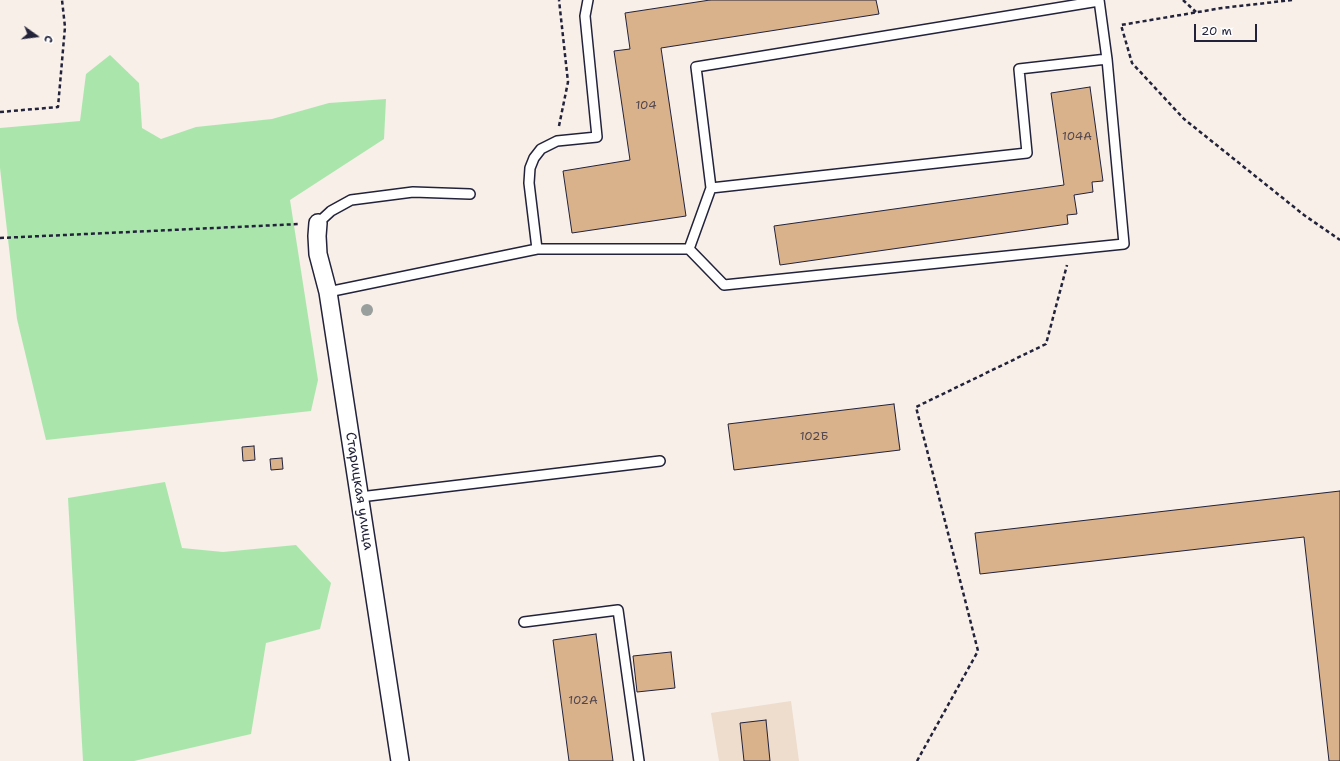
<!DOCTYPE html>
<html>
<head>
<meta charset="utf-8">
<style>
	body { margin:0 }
	#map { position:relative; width:1340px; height:761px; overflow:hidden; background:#f7efe8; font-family:"Shantell Sans",sans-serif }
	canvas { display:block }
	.north { position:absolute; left:16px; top:16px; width:40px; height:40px; -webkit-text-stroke:3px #fff; paint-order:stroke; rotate:104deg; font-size:11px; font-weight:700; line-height:16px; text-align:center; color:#22223b }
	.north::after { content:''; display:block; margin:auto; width:14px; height:18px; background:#22223b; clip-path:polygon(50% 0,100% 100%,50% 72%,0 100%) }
	.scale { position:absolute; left:1194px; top:24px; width:63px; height:18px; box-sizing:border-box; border:2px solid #22223b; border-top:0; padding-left:5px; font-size:12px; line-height:14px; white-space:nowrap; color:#22223b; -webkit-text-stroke:3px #fff; paint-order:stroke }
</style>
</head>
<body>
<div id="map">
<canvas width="1340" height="761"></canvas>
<div class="north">С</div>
<div class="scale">20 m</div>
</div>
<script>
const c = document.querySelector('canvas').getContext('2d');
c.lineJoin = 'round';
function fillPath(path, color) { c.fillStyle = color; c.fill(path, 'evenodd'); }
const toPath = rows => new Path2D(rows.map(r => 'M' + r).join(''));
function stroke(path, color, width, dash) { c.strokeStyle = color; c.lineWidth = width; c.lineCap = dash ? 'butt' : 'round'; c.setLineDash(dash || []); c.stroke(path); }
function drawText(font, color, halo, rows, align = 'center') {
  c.font = font + ' "Shantell Sans",sans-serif'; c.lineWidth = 3; c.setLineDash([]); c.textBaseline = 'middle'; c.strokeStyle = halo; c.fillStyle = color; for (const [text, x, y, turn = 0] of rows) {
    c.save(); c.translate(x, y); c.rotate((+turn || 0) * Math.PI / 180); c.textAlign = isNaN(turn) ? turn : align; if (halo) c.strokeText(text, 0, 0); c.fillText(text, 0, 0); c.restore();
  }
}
const built = toPath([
	[791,701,799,761,719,761,711,713]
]);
const green = toPath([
	[110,55,139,83,142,128,161,139,196,127,272,119,329,103,386,99,384,139,290,200,318,380,311,411,46,440,17,319,0,168,0,128,80,121,86,74],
	[165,482,182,548,223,552,296,545,331,583,320,629,266,643,251,734,134,761,83,761,68,498]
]);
const building = toPath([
	[710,0,876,0,879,14,661,48,686,216,572,233,563,171,630,160,614,51,630,49,625,13,710,0],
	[1090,87,1103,181,1092,182,1093,192,1074,195,1077,214,1067,215,1068,224,780,265,774,226,1064,185,1051,93,1090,87],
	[894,404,900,450,734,470,728,424,894,404],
	[254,446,255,460,243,461,242,447,254,446],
	[282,458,283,469,271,470,270,459,282,458],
	[1340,491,1340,761,1329,761,1304,537,980,574,975,533,1340,491],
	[596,634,613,761,569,761,553,640,596,634],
	[671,652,675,688,637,692,633,656,671,652],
	[766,720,770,761,744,761,740,723,766,720]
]);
const path = toPath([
	[1183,0,1196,12],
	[1292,0,1222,8,1121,25,1132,63,1184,119,1304,215,1340,240],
	[0,112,58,107,65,27,62,0],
	[559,126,568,82,559,0],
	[0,238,300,224],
	[917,761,978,651,916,407,1046,344,1067,265]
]);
const service = toPath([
	[711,188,696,67,1099,1],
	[318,223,331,211,351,200,413,192,470,194],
	[537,249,529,183,530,168,534,158,541,149,557,141,597,137,585,16,588,0],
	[689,249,711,188,1027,153,1019,69,1107,59],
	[328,292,537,249,689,249,724,285,1124,244,1107,59,1099,0],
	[360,497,660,461],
	[524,622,618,610,639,761]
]);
const minor = toPath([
	[318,223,317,236,318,254,328,292,400,761]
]);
const trees = [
	[367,310]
];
const numberNames = [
	["104",646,106],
	["104А",1077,137],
	["102Б",814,437],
	["102А",583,701]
];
const streetNames = [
	["Старицкая улица",359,491,81]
];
fillPath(built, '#eedccc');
fillPath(green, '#aae6ac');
fillPath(building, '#d9b18a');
stroke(building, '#22223b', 1);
stroke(service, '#22223b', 12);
stroke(minor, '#22223b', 20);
stroke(path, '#22223b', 2.5, [4, 3]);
stroke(service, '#fff', 9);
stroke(minor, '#fff', 17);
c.fillStyle = '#989f9c';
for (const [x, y] of trees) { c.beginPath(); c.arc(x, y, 6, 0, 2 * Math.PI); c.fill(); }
drawText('12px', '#50464f', null, numberNames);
drawText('14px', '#22223b', '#fff', streetNames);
</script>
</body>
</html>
